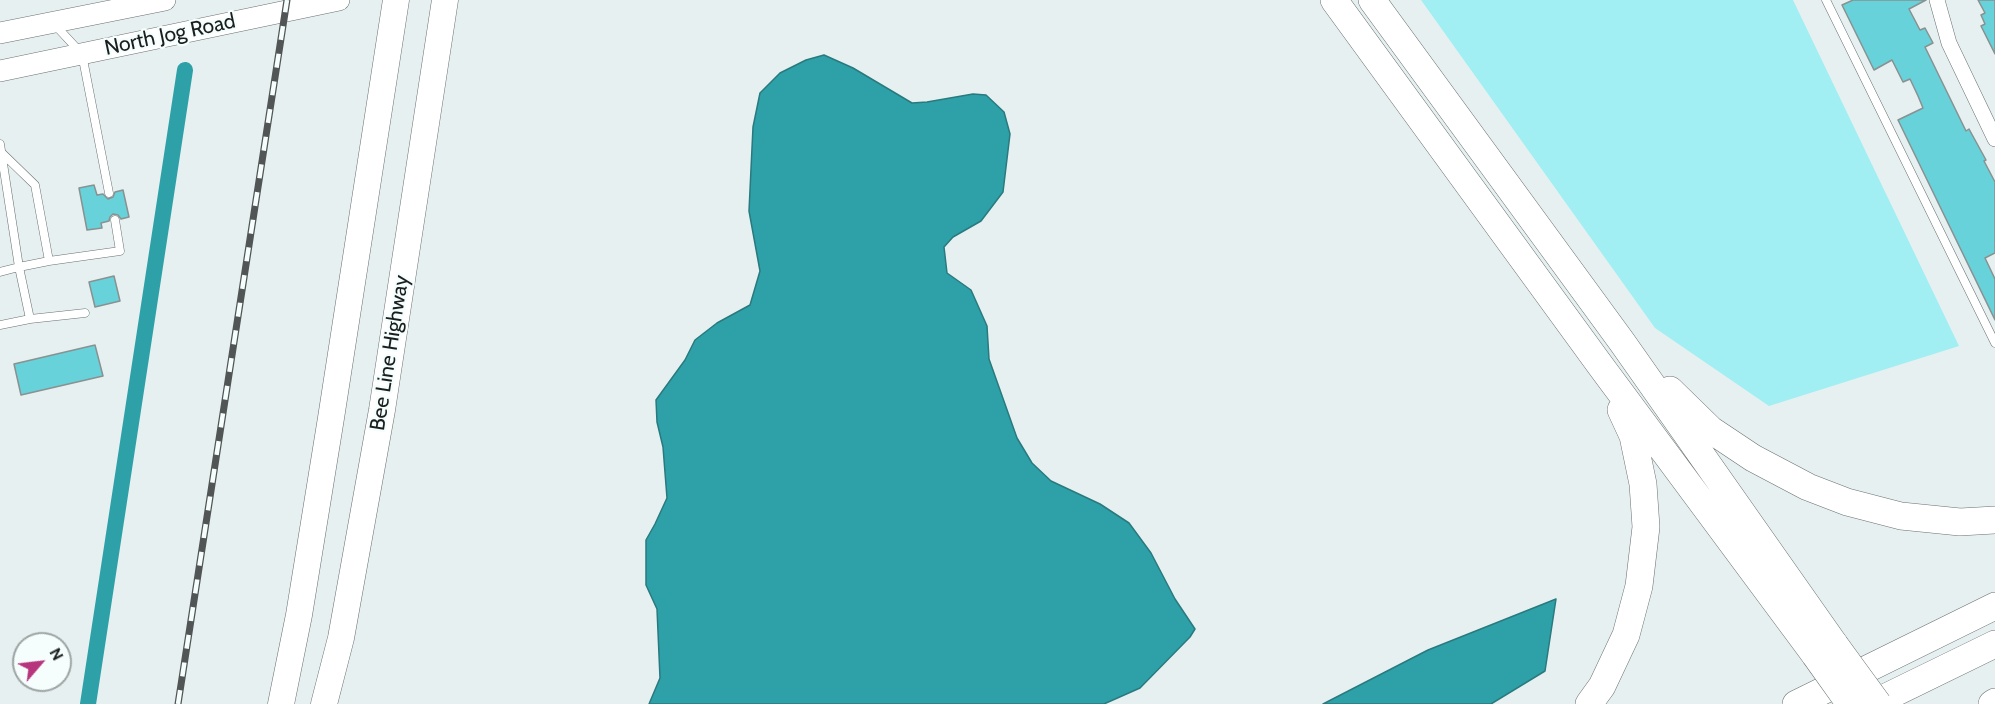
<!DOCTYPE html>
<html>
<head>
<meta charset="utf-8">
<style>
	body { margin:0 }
	#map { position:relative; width:1995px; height:704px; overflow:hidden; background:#e7f0f0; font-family:Cabin,sans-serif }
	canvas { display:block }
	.north { position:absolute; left:12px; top:632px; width:60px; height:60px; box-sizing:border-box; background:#f5fdfd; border:2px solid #9ea4a4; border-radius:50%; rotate:62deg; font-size:16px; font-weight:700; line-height:24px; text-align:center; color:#1b1e1e }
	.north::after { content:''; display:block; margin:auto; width:21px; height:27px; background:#b7357d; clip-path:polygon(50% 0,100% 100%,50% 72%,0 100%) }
</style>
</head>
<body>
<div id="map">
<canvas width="1995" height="704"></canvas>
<div class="north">N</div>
</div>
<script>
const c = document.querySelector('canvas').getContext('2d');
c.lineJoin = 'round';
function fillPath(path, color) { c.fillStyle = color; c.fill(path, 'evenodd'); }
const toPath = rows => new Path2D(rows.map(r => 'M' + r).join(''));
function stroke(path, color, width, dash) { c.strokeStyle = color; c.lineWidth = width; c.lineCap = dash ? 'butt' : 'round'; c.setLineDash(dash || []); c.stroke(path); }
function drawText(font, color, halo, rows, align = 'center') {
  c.font = font + ' Cabin,sans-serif'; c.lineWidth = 4.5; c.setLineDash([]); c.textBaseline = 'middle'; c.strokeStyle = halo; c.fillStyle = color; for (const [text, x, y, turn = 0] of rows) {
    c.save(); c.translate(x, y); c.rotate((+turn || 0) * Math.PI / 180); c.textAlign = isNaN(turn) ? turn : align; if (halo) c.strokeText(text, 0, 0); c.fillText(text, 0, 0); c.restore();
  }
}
const green = toPath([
	[1421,0,1793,0,1959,346,1769,406,1655,328]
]);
const water = toPath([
	[824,55,853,68,912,103,927,102,973,94,986,95,1004,112,1010,134,1003,192,981,221,953,237,944,247,947,273,971,290,987,326,989,359,1017,438,1032,463,1051,481,1100,504,1129,523,1151,553,1175,599,1195,629,1190,637,1140,688,1104,704,649,704,660,678,657,609,646,585,646,540,655,524,667,498,663,447,657,422,656,400,685,360,695,340,717,323,750,305,760,271,749,211,753,127,760,93,780,73,806,60,824,55],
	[1556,599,1545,671,1491,704,1323,704,1428,650,1556,599]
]);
const canal = toPath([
	[88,704,185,70]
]);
const building = toPath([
	[1853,0,1926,0,1909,9,1920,30,1925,28,1933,43,1925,47,1966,131,1969,129,1986,160,1984,161,1995,182,1995,253,1985,258,1995,279,1995,320,1898,120,1923,108,1918,96,1910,79,1903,82,1892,60,1874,70,1842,5,1853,0],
	[1978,0,1995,0,1995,54,1981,26,1985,24,1981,15,1985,13,1978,0],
	[94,185,97,195,103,194,108,199,113,197,115,192,123,190,129,217,121,219,118,215,113,214,110,217,109,221,101,223,102,228,87,230,79,188,94,185],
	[114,276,120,301,95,307,89,282,114,276],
	[95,345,103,376,21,395,14,364,95,345]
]);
const service = toPath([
	[1826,0,1995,343],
	[56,26,82,54,109,193],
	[0,144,19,267,49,261,35,185,2,153],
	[49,261,120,251,115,220],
	[0,272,19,267,30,319,85,313],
	[0,325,30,319]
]);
const minor = toPath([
	[1937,0,1949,43,1995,139]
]);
const secondary = toPath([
	[0,33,165,0],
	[0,71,339,0]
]);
const trunk = toPath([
	[281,704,299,615,331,418,396,0],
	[324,704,341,638,382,410,445,0]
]);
const motorway = toPath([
	[1334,0,1600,365,1815,655],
	[1372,0,1622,342,1835,645],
	[1670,390,1711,430,1753,458,1808,487,1847,502,1901,516,1960,522,1995,520],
	[1589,704,1602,686,1626,635,1639,586,1646,527,1643,484,1633,436,1621,410],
	[1796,704,1995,606],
	[1872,704,1995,644],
	[1992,704,1995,702]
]);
const rail = toPath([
	[178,704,287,0]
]);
const motorwayBridge = toPath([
	[1835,645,1878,704],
	[1815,655,1850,704]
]);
const streetNames = [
	["North Jog Road",170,35,-12],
	["Bee Line Highway",390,353,-81]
];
fillPath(green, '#a1eef3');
fillPath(water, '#2ea1a8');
stroke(water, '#287a7f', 1.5);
stroke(canal, '#2ea1a8', 16);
fillPath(building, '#67d2d9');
stroke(building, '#899191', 1.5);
stroke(service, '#697070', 9);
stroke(minor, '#697070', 16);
stroke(secondary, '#697070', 22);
stroke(trunk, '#697070', 27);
stroke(motorway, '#697070', 28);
stroke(service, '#fff', 8);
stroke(minor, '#fff', 15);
stroke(secondary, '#fff', 21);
stroke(trunk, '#fff', 26);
stroke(motorway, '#fff', 27);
stroke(rail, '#515555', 7);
stroke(rail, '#f5fdfd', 4.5, [14]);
stroke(motorwayBridge, '#697070', 28, []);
stroke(motorwayBridge, '#fff', 27);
drawText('21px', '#1b1e1e', '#f5fdfd', streetNames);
</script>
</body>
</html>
